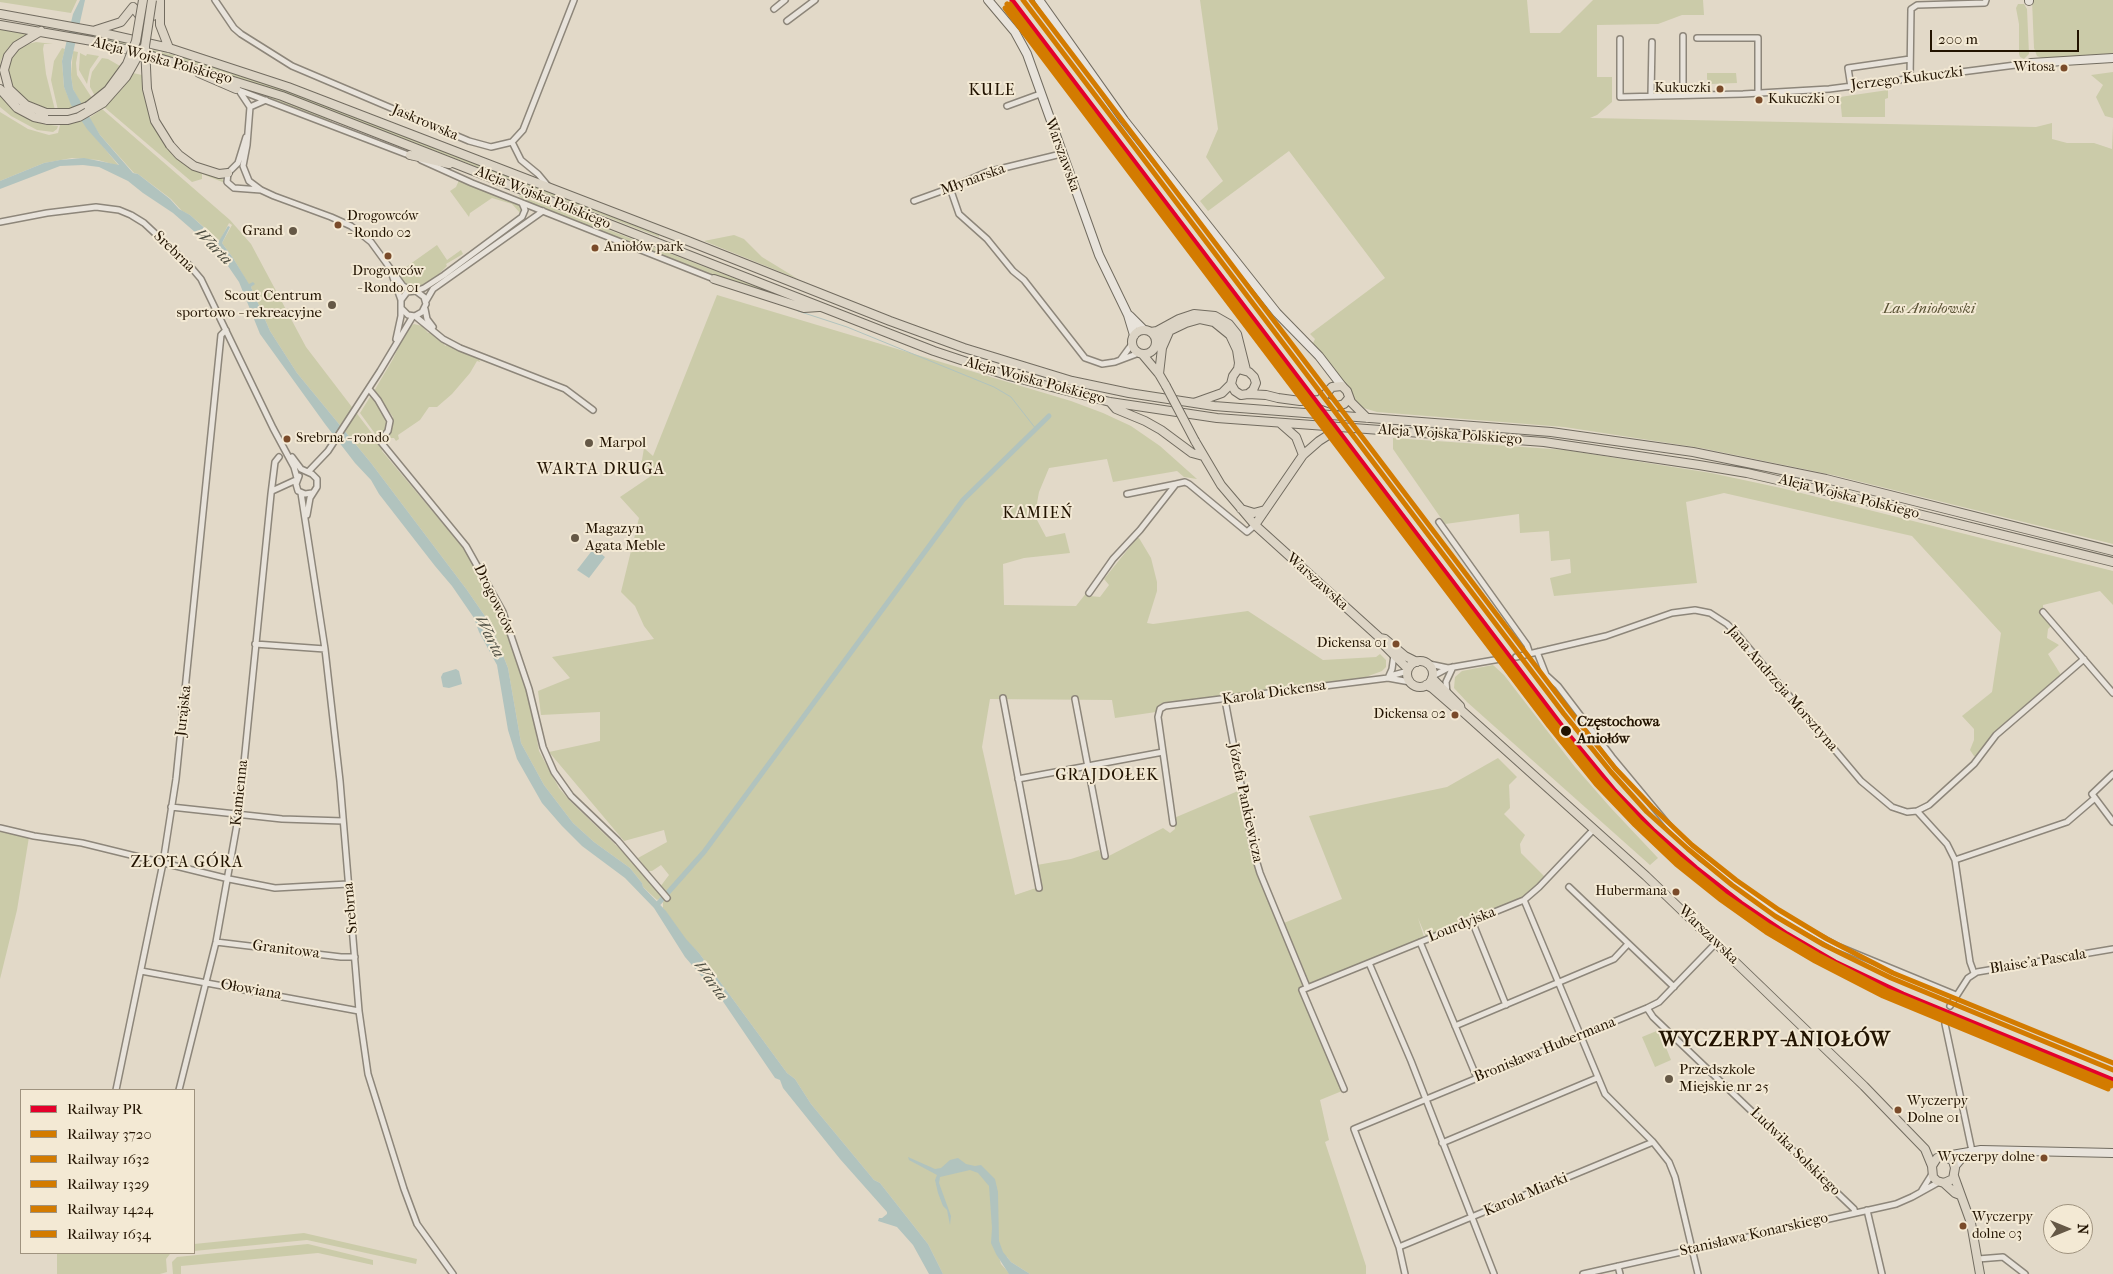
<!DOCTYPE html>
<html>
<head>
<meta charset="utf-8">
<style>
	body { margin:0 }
	#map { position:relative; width:2113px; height:1274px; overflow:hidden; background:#e2d9c8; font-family:"IM FELL French Canon",serif }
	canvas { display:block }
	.legend { position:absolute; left:20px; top:1089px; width:175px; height:165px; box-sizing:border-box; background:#f3e9d4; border:1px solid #9f937f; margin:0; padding:6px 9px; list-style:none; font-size:15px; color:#221300 }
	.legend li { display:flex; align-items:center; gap:10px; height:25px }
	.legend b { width:25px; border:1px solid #9f937f }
	.north { position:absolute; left:2043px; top:1204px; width:50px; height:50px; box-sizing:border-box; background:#f3e9d4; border:1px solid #9f937f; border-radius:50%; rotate:90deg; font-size:14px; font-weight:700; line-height:20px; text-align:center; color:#221300 }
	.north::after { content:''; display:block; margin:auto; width:18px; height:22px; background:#655846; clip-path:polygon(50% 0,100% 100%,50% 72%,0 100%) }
	.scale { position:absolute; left:1930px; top:30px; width:149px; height:22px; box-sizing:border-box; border:2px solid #221300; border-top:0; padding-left:6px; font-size:15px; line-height:18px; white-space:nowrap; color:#221300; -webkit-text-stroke:4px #f3e9d4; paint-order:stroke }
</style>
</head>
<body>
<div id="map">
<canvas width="2113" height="1274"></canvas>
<ul class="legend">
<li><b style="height:6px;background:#e4002b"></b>Railway PR</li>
<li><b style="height:6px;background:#d37b00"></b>Railway 3720</li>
<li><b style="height:6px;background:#d37b00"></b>Railway 1632</li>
<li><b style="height:6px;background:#d37b00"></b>Railway 1329</li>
<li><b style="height:6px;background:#d37b00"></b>Railway 1424</li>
<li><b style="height:6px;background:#d37b00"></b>Railway 1634</li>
</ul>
<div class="north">N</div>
<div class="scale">200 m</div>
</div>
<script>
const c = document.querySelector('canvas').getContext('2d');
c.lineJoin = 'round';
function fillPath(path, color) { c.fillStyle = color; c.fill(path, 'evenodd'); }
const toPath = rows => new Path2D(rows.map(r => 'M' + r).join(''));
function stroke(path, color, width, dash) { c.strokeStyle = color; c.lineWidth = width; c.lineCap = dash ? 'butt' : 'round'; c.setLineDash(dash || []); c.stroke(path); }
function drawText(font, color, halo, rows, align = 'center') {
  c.font = font + ' "IM FELL French Canon",serif'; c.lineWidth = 4; c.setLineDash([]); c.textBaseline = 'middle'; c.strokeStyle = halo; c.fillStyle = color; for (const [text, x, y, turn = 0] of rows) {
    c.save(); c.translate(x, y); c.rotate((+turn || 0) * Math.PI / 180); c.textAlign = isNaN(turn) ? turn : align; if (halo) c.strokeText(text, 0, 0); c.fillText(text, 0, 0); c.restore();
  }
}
const green = toPath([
	[0,0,77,0,71,13,0,2],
	[1200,0,1527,0,1530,33,1560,33,1593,0,1703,0,1704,15,1682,15,1658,24,1597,25,1597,77,1612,77,1612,102,1597,115,1590,118,2036,127,2052,123,2052,139,2067,143,2094,143,2112,149,2113,126,2113,544,1833,475,1701,448,1564,427,1377,412,1357,406,1313,343,1315,339,1310,334,1385,278,1289,151,1208,211,1200,201,1223,181,1206,157,1218,129],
	[2032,0,2113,0,2113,55,2042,58,2037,56,2034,48],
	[2018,4,2024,4,2027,9,2029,54,2024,59,2020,57,2019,54,2019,24,2016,8],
	[0,29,32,35,22,38,8,48,1,60,0,68],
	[93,35,186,58,285,90,659,235,659,237,291,95,153,52,92,37],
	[36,42,53,44,44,44,43,49,46,74,55,110,48,110,28,103,12,88,7,74,10,58,16,51,21,46],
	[62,48,65,49,62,61,64,87,73,108,58,110,51,80,54,61],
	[73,51,78,52,76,63,77,75,92,98,81,105,73,89,71,75],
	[80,53,86,56,87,54,99,56,90,69,87,84,79,70],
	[102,58,108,59,120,66,109,82,95,96,90,87,90,81,92,72],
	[2113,72,2113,118,2105,116,2096,97,2103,85,2091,75],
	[133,73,142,75,144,94,150,118,167,147,180,159,221,177,225,183,202,174,202,179,192,182,104,107,123,88],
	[1707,73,1736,73,1737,83,1710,84,1707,79],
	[240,87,320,114,334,123,240,88],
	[1888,90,1888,98,1885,99,1885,117,1842,117,1840,97],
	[0,94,18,113,43,124,58,126,57,129,53,132,37,130,11,116,0,107],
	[102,109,230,220,251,244,306,347,381,445,382,451,464,549,474,566,500,614,531,705,539,751,559,788,570,801,626,855,661,896,659,899,657,900,643,887,642,883,630,868,594,842,573,823,544,785,521,743,508,668,491,625,467,590,371,463,297,373,270,331,251,287,254,284,249,285,233,258,222,243,232,225,229,223,220,241,190,215,182,211,171,199,138,174,134,173,100,135,89,118],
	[0,112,28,129,49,135,58,133,60,125,82,121,119,166,98,160,72,158,44,163,0,181],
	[460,178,476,187,519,204,523,211,521,214,512,204,492,198,470,213,469,217,450,191,456,187],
	[518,195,744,282,806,305,696,269,524,201],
	[734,235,744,239,762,257,798,279,704,241],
	[437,245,447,260,461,250,463,254,446,264,447,266,439,274,421,288,406,287,399,272],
	[717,295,1071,401,1103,413,1131,426,1160,446,1197,479,1184,477,1177,471,1113,482,1107,459,1049,468,1039,492,1037,503,1037,520,1046,537,1065,533,1070,553,1024,558,1003,564,1004,605,1076,606,1087,592,1090,596,1100,597,1109,585,1104,579,1137,538,1139,538,1151,558,1157,582,1157,591,1147,623,1153,624,1248,611,1323,660,1376,657,1380,654,1386,660,1386,667,1382,671,1355,681,1173,702,1164,704,1158,708,1156,712,1115,718,1112,700,990,699,982,747,1015,895,1042,886,1037,865,1071,859,1099,850,1103,859,1163,828,1170,833,1175,829,1174,818,1238,791,1256,867,1265,891,1289,937,1284,923,1342,899,1309,816,1447,787,1498,758,1517,777,1509,785,1510,808,1504,814,1525,835,1520,844,1521,853,1545,877,1530,892,1523,897,1426,937,1418,918,1424,937,1300,989,1342,1091,1320,1100,1329,1140,1325,1142,1366,1266,1366,1274,1030,1274,1011,1262,1007,1257,998,1254,1001,1264,1010,1274,943,1274,928,1244,880,1183,874,1180,811,1104,795,1079,787,1073,699,953,685,939,663,908,663,902,670,894,660,887,669,875,661,865,652,871,648,871,638,858,667,842,664,830,624,841,549,752,600,741,600,712,541,715,538,691,570,678,552,657,654,639,644,626,635,606,621,592,639,518,620,497,651,476,640,464,642,460,644,448,653,456],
	[414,324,422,326,428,333,433,333,443,341,445,346,448,344,479,359,480,362,477,361,470,373,452,394,437,407,429,407,420,420,398,435,399,439,396,441,394,438,387,438,393,426,393,417,374,391,393,359,407,329],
	[370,397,375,399,387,420,387,428,380,435,376,435,360,413],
	[1393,438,1566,450,1711,473,1781,488,2113,571,2113,605,2100,591,2043,605,2043,612,2051,626,2048,629,2047,638,2059,645,2048,654,2061,675,2032,699,2031,706,1996,735,1978,757,1974,756,1970,750,1974,740,1974,729,1962,716,1992,692,2001,633,1912,536,1724,493,1686,502,1697,583,1554,596,1550,578,1571,573,1570,559,1551,561,1549,531,1520,533,1519,514,1445,524,1393,449],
	[1493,665,1504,675,1575,767,1610,807,1658,858,1650,865,1467,702,1454,688,1455,677,1462,671],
	[0,829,29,837,17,910,0,979],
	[1659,1030,1671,1060,1655,1067,1642,1037],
	[304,1233,417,1259,416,1264,307,1240,194,1251,194,1244],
	[308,1244,373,1260,373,1265,318,1253,181,1266,181,1274,173,1274,172,1262,177,1257],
	[57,1253,179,1253,170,1254,166,1259,167,1272,160,1274,57,1274]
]);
const water = toPath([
	[80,0,85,0,71,62,71,75,73,89,100,135,133,173,138,174,170,199,179,209,190,215,219,241,228,226,230,227,222,243,233,258,249,284,253,282,255,284,251,287,270,331,297,373,371,463,467,590,491,625,508,668,521,743,544,785,573,823,594,842,630,868,642,883,643,887,666,911,686,939,699,953,787,1073,795,1079,811,1104,874,1180,880,1183,928,1244,943,1274,929,1274,913,1245,897,1227,878,1221,879,1218,882,1218,887,1214,887,1212,840,1159,783,1088,780,1080,775,1078,722,1000,685,957,654,908,625,878,582,846,562,826,542,803,517,759,508,730,497,665,479,632,474,618,452,586,435,566,379,494,371,480,355,463,325,424,260,334,239,282,219,253,173,213,143,193,128,181,99,167,83,165,60,166,0,189,0,181,44,163,60,160,84,158,119,165,87,129,71,105,64,87,62,61,73,14],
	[594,548,605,557,589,578,577,570],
	[456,669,459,671,462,684,449,688,443,687,441,677,443,673],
	[908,1157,935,1169,941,1168,950,1160,958,1158,966,1164,975,1166,981,1165,995,1179,998,1192,999,1241,1003,1252,1011,1262,1030,1274,1009,1274,996,1254,991,1243,992,1228,989,1186,978,1173,970,1170,940,1177,939,1183,951,1216,950,1225,947,1210,943,1206,938,1193,935,1180,937,1175,909,1160]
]);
const stream = toPath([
	[798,311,847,327,994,387,1011,397,1036,429]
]);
const canal = toPath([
	[656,906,704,852,963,500,1049,416]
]);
const street = toPath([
	[215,0,234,28,241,34,292,66,469,141,491,147,512,142,523,130,574,0],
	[774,9,785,0],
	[787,21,815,0],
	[1683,36,1683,94],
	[1697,38,1758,38,1758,93],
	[1620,39,1620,97,1743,94,1829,89,2031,63],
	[1910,79,1911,9,1917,5,1985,3,1986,0],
	[1851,87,1848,68,1910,59],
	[236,89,411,156],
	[240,92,250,107,247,145,243,166,249,181,261,190,274,196,331,217,351,226,371,242,403,286,412,291],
	[1651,95,1652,42],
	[1007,106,1040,94],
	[250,107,266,100],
	[246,137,238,163,228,173,227,182,234,188,261,190],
	[512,142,521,160,538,174,548,186],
	[421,160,472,183,714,279],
	[950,188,959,214,987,239,1013,271,1024,280,1085,358,1102,364,1115,362,1139,353],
	[914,201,950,188,987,172,1061,154],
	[0,222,47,213,96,207,119,210,131,215,144,223,190,266,201,279,273,428,294,467,297,478],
	[391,272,401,300,401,316,396,339],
	[416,291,424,288,444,275,522,217,525,210,522,203],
	[401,300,407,292,416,291,424,297,426,304,422,312,415,316,408,315,402,309],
	[426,301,433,289,543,211],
	[425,309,427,319,433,327],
	[415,316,443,339,460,348,565,389,593,410],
	[1121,359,1132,344],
	[369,389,378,400,390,421,388,431,380,441,466,546,503,612,529,689,543,747,554,772,571,796,618,841,667,898],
	[292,457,301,469,312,474,317,479,317,487,310,498,307,515],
	[308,472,328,451,380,371,413,316],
	[299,476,296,484,298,491,305,494,312,493],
	[272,491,296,480],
	[301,493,325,649,340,781,359,1011,368,1074,404,1189,417,1224,453,1274],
	[1127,494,1176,484],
	[1439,522,1527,645,1530,654],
	[1089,593,1113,559,1140,530,1176,484,1185,482,1189,484,1247,532,1255,525],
	[2043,612,2113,693],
	[255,644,325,649],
	[1537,652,1546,675,1558,686,1612,757,1676,834,1701,858,1775,912,1837,946,1956,995],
	[1516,657,1606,636,1672,613,1695,610,1710,613,1727,624,1738,635,1861,781,1892,807,1907,812,1917,811,1929,805,1974,764,1996,735,2084,659],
	[1429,664,1448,668],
	[1390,676,1408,671],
	[1433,676,1448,668,1506,658],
	[1388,678,1392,669,1394,655],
	[1447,693,1446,682,1453,667],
	[1003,698,1039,888],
	[1075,699,1105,856],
	[1225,700,1254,853,1260,873,1307,987],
	[2113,774,2092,794,2113,822],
	[1018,779,1163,752],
	[171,807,282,819,343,821],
	[1917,811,1947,844,1955,860],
	[1173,823,1158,717,1160,709,1165,706,1388,678,1410,682],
	[0,828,34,836,82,843,229,879,275,888,348,884],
	[1569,887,1674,987],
	[1524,900,1605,1094,1653,1142,1669,1162,1675,1177,1698,1274],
	[1472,921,1506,1005],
	[216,942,341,957,355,957],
	[1420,942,1477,1078],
	[1369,963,1411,1061,1494,1274],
	[141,971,359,1011],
	[1974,973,1970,962,1955,860,2067,822,2095,798],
	[1950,1006,1968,978,1977,972,2113,949],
	[1647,1008,1653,1017,1854,1209,1855,1213],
	[1946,1016,1945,1024,1972,1151],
	[1455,1026,1614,959,1628,944],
	[1344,1089,1302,990,1524,900,1539,887,1594,829],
	[116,1090,163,863,176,779,221,335,226,330],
	[179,1090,216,942,239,813,271,494,275,462,279,457],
	[1442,1143,1597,1078],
	[1922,1190,1932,1174],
	[1867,1210,1882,1274],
	[1399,1247,1653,1142],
	[1978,1259,2003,1257,2025,1274],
	[1618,1266,1620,1274],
	[1405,1274,1399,1247,1354,1129,1647,1008,1659,1002,1716,943],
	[1583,1274,1896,1204,1912,1197,1939,1182]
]);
const secondary = toPath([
	[988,0,1015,32,1027,54,1099,255,1128,315,1134,335],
	[1039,0,1124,120,1277,313,1319,356,1342,386],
	[2029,0,2029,1],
	[2031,63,2113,58],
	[1130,316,1144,330],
	[1946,1156,1981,1150,2113,1153],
	[1955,1166,1966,1153]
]);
const primary = toPath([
	[160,0,160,25,169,48],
	[133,7,139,15,148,18,155,15,159,8],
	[0,14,94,31,169,48,288,87,688,241,890,321,964,348,1072,381,1129,393,1214,406,1551,432,1693,452,1826,479,2113,551],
	[0,25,92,41,149,55,282,96,934,351,1009,376,1110,402,1217,418,1544,442,1699,465,1747,473,1825,491,2113,562],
	[96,30,121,22,133,7],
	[41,31,16,46,8,56,4,70,9,89,26,105,46,113,70,113,88,106],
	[199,73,236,89],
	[0,89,17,108,34,117,48,120],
	[170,145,179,155,194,166,219,174,228,173],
	[410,155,449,164],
	[714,279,804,308,819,307],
	'1132 342a12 12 0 1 1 24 0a12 12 0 1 1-24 0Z',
	[1151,332,1157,331,1179,319,1194,314,1215,316,1229,324,1237,334,1246,370],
	[1157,341,1163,334,1186,323,1200,319,1214,322,1230,335,1237,350,1239,363,1238,369,1233,376,1231,384,1222,393,1194,403],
	[1143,355,1159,374,1166,386],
	[1159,374,1162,348,1169,332],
	[1231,384,1235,391,1241,395,1248,394,1253,390,1256,383,1254,377,1249,372,1242,370],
	[1248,394,1266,395,1278,398,1300,401,1320,400,1337,406,1344,404,1349,398],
	[1320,400,1332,387,1342,386,1347,391,1351,402,1367,418],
	[1110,402,1116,409,1145,421,1161,430,1192,453,1203,456],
	[1280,423,1296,437,1303,455],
	[1195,441,1221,485,1255,525,1380,638,1385,639,1405,656,1417,662],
	[1241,509,1254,513,1265,510],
	[1255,525,1303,455,1319,441,1341,427],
	[1383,644,1408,669],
	'1407 674a13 13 0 1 1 26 0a13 13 0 1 1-26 0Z',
	[1432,678,1460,706,1461,710,1646,876,1864,1086,1925,1149,1932,1166],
	[1426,685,1432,688,1455,708],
	[1945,1156,1953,1161,1955,1168,1953,1179,1944,1183,1937,1181,1933,1177,1932,1166,1937,1158,1945,1156],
	[1954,1176,1971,1223,1980,1274],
	[1944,1183,1955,1193,1960,1195]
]);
const primaryBridge = toPath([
	[152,0,145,46,147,89,155,121,170,145],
	[88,106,108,90,127,64,136,41,143,0],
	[48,120,68,120,79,117,103,103,126,77,140,52,145,46],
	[1166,386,1195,441]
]);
const rail1 = toPath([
	[1012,0,1568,734,1615,791,1654,831,1696,868,1741,903,1787,934,1835,962,1903,994,2113,1080]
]);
const rail2 = toPath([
	[1007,4,1563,738,1610,795,1650,835,1692,873,1738,908,1784,939,1832,967,1901,1000,2111,1086]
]);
const rail3 = toPath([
	[1010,4,1554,722,1601,780,1639,821,1680,859,1724,895,1769,926,1818,955,1886,990,2111,1083]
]);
const rail4 = toPath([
	[1023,0,1564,714,1611,772,1647,812,1688,849,1732,885,1775,916,1824,945,1891,978,2113,1070]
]);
const rail5 = toPath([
	[1005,8,1549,726,1596,784,1635,825,1676,864,1721,900,1766,932,1815,961,1883,996,2108,1089]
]);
const rail6 = toPath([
	[1031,0,1569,710,1615,768,1652,807,1692,845,1736,880,1779,910,1827,939,1893,973,2113,1063]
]);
const markers = [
	[2064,68,4.5,"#7a4b2a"],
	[1720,89,4.5,"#7a4b2a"],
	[1759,100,4.5,"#7a4b2a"],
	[338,225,4.5,"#7a4b2a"],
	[293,231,5,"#655846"],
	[595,248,4.5,"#7a4b2a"],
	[388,256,4.5,"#7a4b2a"],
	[332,305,5,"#655846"],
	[287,439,4.5,"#7a4b2a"],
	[589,443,5,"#655846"],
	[575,538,5,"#655846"],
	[1396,644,4.5,"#7a4b2a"],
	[1455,715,4.5,"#7a4b2a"],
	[1566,731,6,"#221300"],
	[1676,892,4.5,"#7a4b2a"],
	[1669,1079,5,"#655846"],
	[1898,1110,4.5,"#7a4b2a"],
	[2044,1158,4.5,"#7a4b2a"],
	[1963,1226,4.5,"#7a4b2a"]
];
const busNames = [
	["Witosa",2055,68],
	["Kukuczki",1711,89],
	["Kukuczki 01",1768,100,"left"],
	["Drogowców",347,217,"left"],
	["- Rondo 02",347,234,"left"],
	["Aniołów park",604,248,"left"],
	["Drogowców",388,272,"center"],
	["- Rondo 01",388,289,"center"],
	["Srebrna - rondo",296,439,"left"],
	["Dickensa 01",1387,644],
	["Dickensa 02",1446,715],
	["Hubermana",1667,892],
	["Wyczerpy",1907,1102,"left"],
	["Dolne 01",1907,1119,"left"],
	["Wyczerpy dolne",2035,1158],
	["Wyczerpy",1972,1218,"left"],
	["dolne 03",1972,1235,"left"]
];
const streetNames = [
	["Aleja Wojska Polskiego",162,61,15],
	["Jerzego Kukuczki",1907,79,-7],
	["Jaskrowska",425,123,23],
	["Warszawska",1062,155,70],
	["Młynarska",973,180,-20],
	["Aleja Wojska Polskiego",543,198,22],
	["Srebrna",174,252,44],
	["Aleja Wojska Polskiego",1035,381,15],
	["Aleja Wojska Polskiego",1450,435,4],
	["Aleja Wojska Polskiego",1849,497,14],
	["Warszawska",1317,582,42],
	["Drogowców",494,600,64],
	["Jana Andrzeja Morsztyna",1782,689,49],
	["Karola Dickensa",1274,693,-8],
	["Jurajska",184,711,-84],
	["Kamienna",240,793,-84],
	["Józefa Pankiewicza",1245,803,78],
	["Srebrna",351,908,-95],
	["Lourdyjska",1462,925,-22],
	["Warszawska",1708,935,44],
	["Granitowa",286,950,7],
	["Blaise'a Pascala",2038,962,-9],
	["Ołowiana",251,990,10],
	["Bronisława Hubermana",1545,1050,-22],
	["Ludwika Solskiego",1795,1152,44],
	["Karola Miarki",1526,1195,-23],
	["Stanisława Konarskiego",1754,1235,-13]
];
const poiNames = [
	["Grand",283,231,"right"],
	["Scout Centrum",322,296,"right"],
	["sportowo - rekreacyjne",322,313,"right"],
	["Marpol",599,443],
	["Magazyn",585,529],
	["Agata Meble",585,546],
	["Przedszkole",1679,1070],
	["Miejskie nr 25",1679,1087]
];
const parkNames = [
	["Las Aniołowski",1929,309]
];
const stopNames = [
	["Częstochowa",1577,722],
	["Aniołów",1577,739]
];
const neighbourhoodNames = [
	["KULE",992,91],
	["WARTA DRUGA",601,470],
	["KAMIEŃ",1038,514],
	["GRAJDOŁEK",1107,776],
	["ZŁOTA GÓRA",187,863]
];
const waterNames = [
	["Warta",213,247,45],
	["Warta",489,637,63],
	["Warta",710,981,54]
];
const districtNames = [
	["WYCZERPY-ANIOŁÓW",1775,1041]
];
fillPath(green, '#cbcba9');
fillPath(water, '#b1c3be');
stroke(stream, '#b1c3be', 1);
stroke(canal, '#b1c3be', 5);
stroke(street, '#8d867a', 8);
stroke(secondary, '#726c60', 10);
stroke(primary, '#726c60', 10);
stroke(street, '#e8e3db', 5);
stroke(secondary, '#e8e3db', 8);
stroke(primary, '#dcd4c5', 8);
stroke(primaryBridge, '#726c60', 10, []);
stroke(primaryBridge, '#dcd4c5', 8);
stroke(rail1, '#e4002b', 5);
stroke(rail2, '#d37b00', 5);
stroke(rail3, '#d37b00', 5);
stroke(rail4, '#d37b00', 5);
stroke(rail5, '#d37b00', 5);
stroke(rail6, '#d37b00', 5);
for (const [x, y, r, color] of markers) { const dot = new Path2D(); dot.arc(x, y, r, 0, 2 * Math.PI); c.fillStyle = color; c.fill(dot); stroke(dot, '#f3e9d4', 2); }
drawText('14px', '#221300', '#f3e9d4', busNames, 'right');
drawText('15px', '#221300', '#f3e9d4', streetNames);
drawText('15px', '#221300', '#f3e9d4', poiNames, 'left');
drawText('italic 15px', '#575032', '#f3e9d4', parkNames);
drawText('bold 15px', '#221300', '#f3e9d4', stopNames, 'left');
c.letterSpacing = '1px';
drawText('16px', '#221300', '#f3e9d4', neighbourhoodNames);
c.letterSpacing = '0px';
drawText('italic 16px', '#4d4d41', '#f3e9d4', waterNames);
c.letterSpacing = '1px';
drawText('bold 20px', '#221300', '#f3e9d4', districtNames);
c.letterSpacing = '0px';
</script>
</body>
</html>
